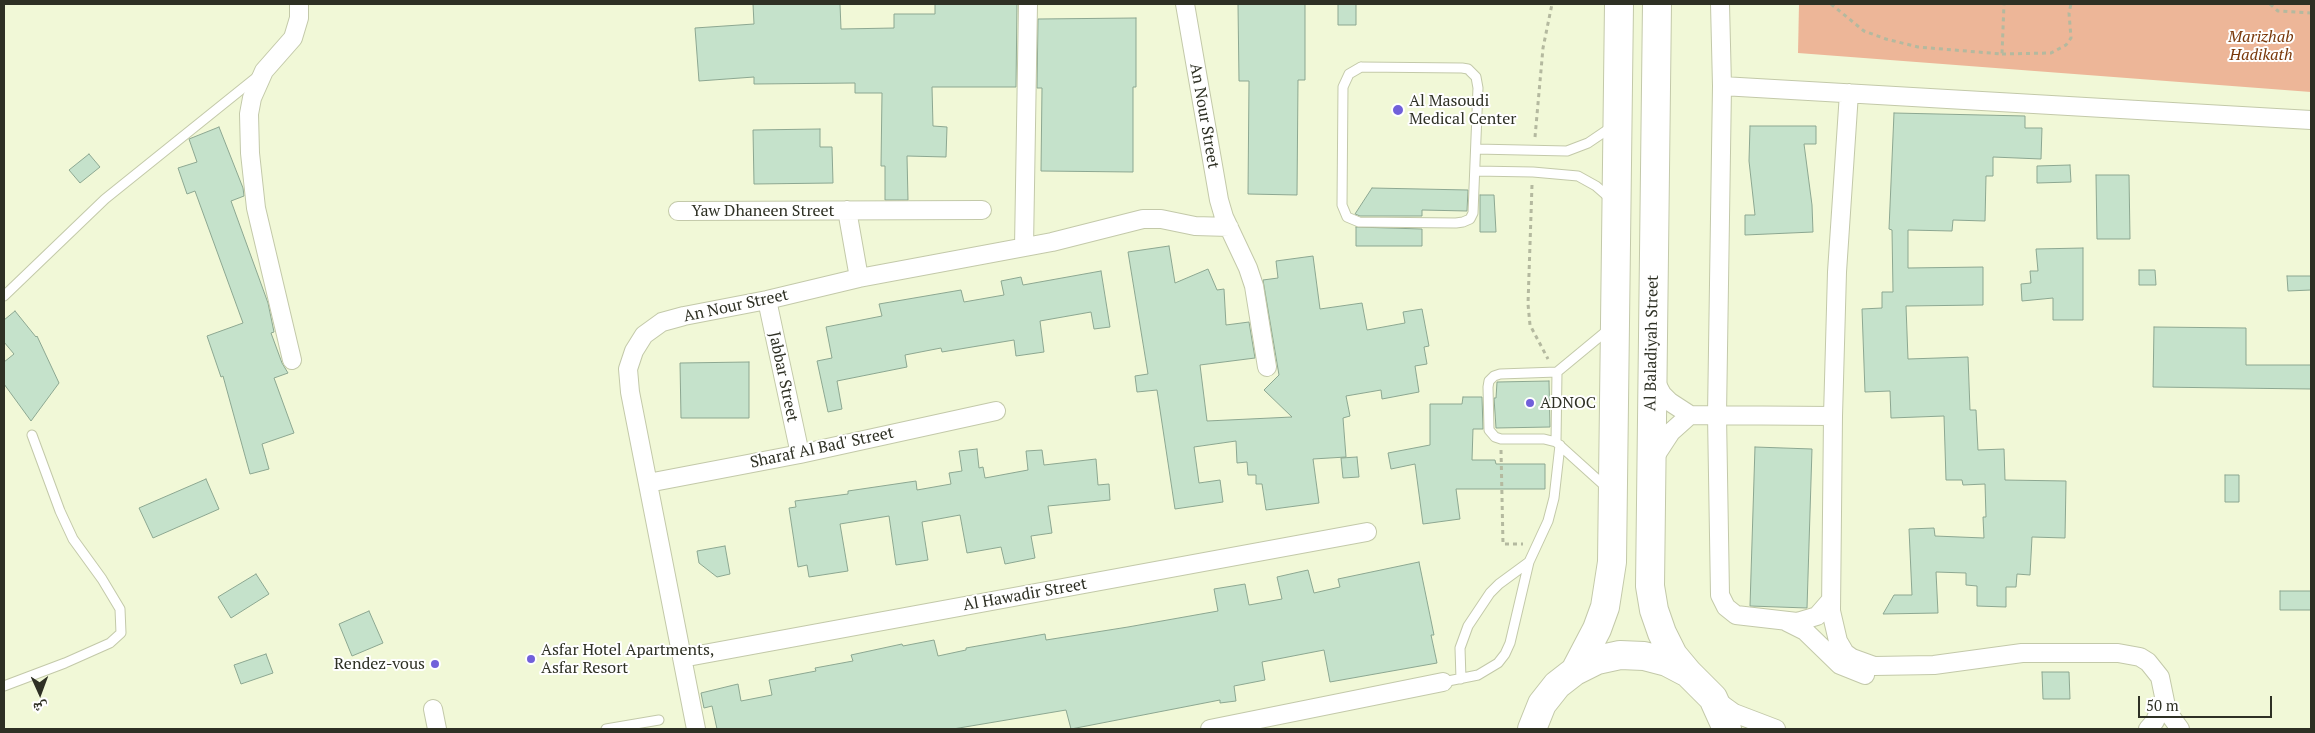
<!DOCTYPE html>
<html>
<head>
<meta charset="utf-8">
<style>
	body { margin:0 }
	#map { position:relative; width:2315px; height:733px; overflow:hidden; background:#f1f8d7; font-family:"PT Serif","Noto Naskh Arabic",serif }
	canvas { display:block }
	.frame { position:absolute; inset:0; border:5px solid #2e3024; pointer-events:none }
	.north { position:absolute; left:15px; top:668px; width:50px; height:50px; -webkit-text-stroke:4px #fff; paint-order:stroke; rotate:178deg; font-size:14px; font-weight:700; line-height:20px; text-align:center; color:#2e3024 }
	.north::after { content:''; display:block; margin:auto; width:18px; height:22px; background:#2e3024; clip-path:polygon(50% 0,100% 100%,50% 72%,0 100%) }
	.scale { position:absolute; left:2138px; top:696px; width:134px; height:22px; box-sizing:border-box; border:2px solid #2e3024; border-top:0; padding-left:6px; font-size:15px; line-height:18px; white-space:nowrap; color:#2e3024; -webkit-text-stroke:4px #fff; paint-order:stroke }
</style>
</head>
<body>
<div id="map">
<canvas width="2315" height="733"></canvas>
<div class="frame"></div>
<div class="north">ش</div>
<div class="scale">50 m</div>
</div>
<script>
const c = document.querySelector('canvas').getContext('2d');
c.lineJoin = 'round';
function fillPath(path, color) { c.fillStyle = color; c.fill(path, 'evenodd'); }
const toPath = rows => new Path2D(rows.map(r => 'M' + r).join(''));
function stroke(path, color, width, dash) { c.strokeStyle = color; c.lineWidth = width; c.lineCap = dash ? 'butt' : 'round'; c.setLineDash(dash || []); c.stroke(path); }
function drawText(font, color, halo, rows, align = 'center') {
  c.font = font + ' "PT Serif",serif'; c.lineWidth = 4; c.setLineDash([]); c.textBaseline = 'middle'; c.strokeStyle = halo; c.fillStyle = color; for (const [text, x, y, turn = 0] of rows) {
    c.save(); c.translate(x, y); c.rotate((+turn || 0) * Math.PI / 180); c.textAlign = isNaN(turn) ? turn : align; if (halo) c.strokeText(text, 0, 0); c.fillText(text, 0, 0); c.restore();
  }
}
const green = toPath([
	[1799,4,2311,4,2311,92,1798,53]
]);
const building = toPath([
	[753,4,840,4,841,29,894,28,894,14,935,14,935,4,1017,4,1016,87,932,87,933,126,947,127,946,157,907,156,908,200,885,200,885,166,881,166,882,93,855,93,855,83,754,84,754,77,699,81,695,28,754,24,753,4],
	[1238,4,1305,4,1305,80,1298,80,1297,195,1248,194,1249,81,1239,81,1238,4],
	[1338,4,1356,4,1356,25,1338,25,1338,4],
	[1136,18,1136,87,1133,87,1133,172,1041,171,1042,88,1037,88,1038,19,1136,18],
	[1894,113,2025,116,2025,128,2042,128,2041,159,1993,157,1993,176,1986,176,1985,221,1953,220,1952,231,1908,230,1908,268,1983,267,1983,305,1906,306,1908,359,1968,357,1970,410,1976,410,1978,450,2004,449,2005,480,2066,481,2065,538,2032,537,2030,575,2017,574,2016,587,2006,587,2006,607,1977,606,1977,586,1966,585,1966,573,1936,572,1938,613,1883,614,1894,595,1912,595,1909,529,1934,528,1935,536,1984,538,1983,517,1986,517,1985,484,1963,485,1962,480,1946,480,1944,416,1891,418,1890,391,1865,392,1862,309,1882,308,1882,292,1893,292,1892,230,1889,229,1894,113],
	[1750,126,1816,126,1816,144,1804,144,1812,205,1813,232,1745,235,1745,215,1755,215,1749,161,1750,126],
	[219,127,243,188,244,196,231,201,268,303,274,332,271,333,282,363,288,373,274,378,294,433,262,444,269,469,250,474,223,376,221,377,207,336,243,323,195,191,187,194,178,168,197,162,189,139,219,127],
	[820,129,820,147,832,147,833,183,754,184,753,130,820,129],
	[89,154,100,167,80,183,69,170,89,154],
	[2070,165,2071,182,2037,183,2037,166,2070,165],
	[2096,175,2129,175,2130,239,2097,239,2096,175],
	[1372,188,1468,190,1467,211,1422,210,1422,216,1360,216,1355,214,1372,188],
	[1480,195,1494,195,1496,232,1480,232,1480,195],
	[1356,227,1422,229,1422,246,1356,246,1356,227],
	[1169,246,1175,283,1208,269,1217,290,1224,289,1226,325,1249,322,1255,358,1200,365,1207,421,1292,417,1264,390,1279,375,1263,280,1278,278,1276,261,1313,256,1320,309,1362,303,1367,330,1405,323,1403,312,1422,309,1429,346,1424,347,1427,364,1415,366,1419,392,1382,399,1381,390,1346,396,1350,416,1343,418,1346,457,1313,459,1319,503,1266,510,1262,484,1256,484,1256,475,1248,475,1247,462,1237,463,1236,441,1194,447,1199,483,1220,480,1223,502,1175,509,1157,390,1137,392,1135,376,1148,374,1128,252,1169,246],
	[2083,248,2083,320,2053,320,2053,298,2022,301,2021,284,2031,283,2030,271,2038,271,2036,249,2083,248],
	[2139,270,2155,270,2156,285,2139,285,2139,270],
	[1101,271,1110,327,1094,329,1091,312,1040,321,1044,352,1016,356,1014,340,942,352,941,348,905,355,907,367,837,381,842,409,828,412,817,361,832,358,826,327,882,316,879,304,961,290,964,302,1004,295,1001,281,1021,277,1023,285,1101,271],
	[2287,276,2311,276,2311,290,2288,291,2287,276],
	[15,311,36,337,37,336,59,383,31,421,4,384,4,362,14,354,4,342,4,320,15,311],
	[2154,327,2246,328,2246,365,2311,365,2311,389,2153,387,2154,327],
	[749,362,749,418,681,418,680,363,749,362],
	[1549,381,1550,427,1496,428,1494,398,1496,398,1497,382,1549,381],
	[1463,397,1482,397,1483,429,1473,429,1472,460,1495,460,1496,464,1545,464,1545,489,1456,489,1460,519,1423,524,1415,464,1391,469,1388,453,1430,445,1430,404,1462,404,1463,397],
	[1755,447,1812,449,1807,608,1750,606,1755,447],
	[977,449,979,468,983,467,985,478,1028,470,1026,451,1042,450,1044,465,1096,459,1098,485,1109,484,1110,500,1048,506,1052,533,1031,536,1035,558,1005,564,1001,547,967,553,960,515,922,522,928,560,896,565,889,516,840,524,848,571,809,577,807,565,798,567,789,508,796,507,795,501,848,494,848,491,916,481,917,490,951,484,949,473,962,471,959,451,977,449],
	[1357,457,1359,477,1343,478,1341,458,1357,457],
	[2225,475,2239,475,2239,502,2225,502,2225,475],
	[206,479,219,509,153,538,139,508,206,479],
	[725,546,730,574,717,577,699,563,697,551,725,546],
	[1419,562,1434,635,1431,635,1437,663,1330,682,1324,650,1262,662,1265,680,1234,686,1236,701,1220,703,1220,700,1071,729,1066,710,953,729,717,729,712,706,704,708,701,693,738,684,741,701,772,695,769,680,816,671,815,668,853,661,851,655,888,647,902,644,903,646,934,640,938,656,966,650,966,648,1045,634,1046,640,1128,627,1218,611,1214,589,1245,584,1249,605,1282,599,1277,577,1308,570,1314,593,1340,587,1338,579,1419,562],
	[256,574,269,594,231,618,218,597,256,574],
	[2280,591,2311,591,2311,610,2280,610,2280,591],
	[369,611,383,643,352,656,339,624,369,611],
	[266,654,273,673,241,684,234,665,266,654],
	[2042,672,2069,672,2070,699,2043,699,2042,672]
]);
const path = toPath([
	[1831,4,1864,31,1886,39,1918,47,2002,54,2004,4],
	[2270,4,2278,11,2311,13],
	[2002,54,2051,53,2066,45,2071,38,2069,13,2071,4],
	[1535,137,1543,48,1552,4],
	[1532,185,1528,304,1530,325,1548,359],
	[1501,450,1503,544,1523,544]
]);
const lane = toPath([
	[1361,67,1462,68,1468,69,1476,77,1478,88,1473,213,1470,219,1463,222,1456,223,1359,222,1347,217,1342,205,1343,87,1349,74,1361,67],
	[1476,149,1567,151,1588,143,1613,126],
	[1475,171,1533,172,1578,176,1596,186,1612,200],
	[4,296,105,199,258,76],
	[1556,442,1557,372],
	[1607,488,1556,442,1544,439,1501,439,1495,437,1489,430,1488,387,1489,381,1494,376,1500,374,1557,372,1609,329],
	[1461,679,1460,648,1468,626,1490,593,1499,584,1529,562],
	[1443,682,1478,675,1498,663,1505,654,1510,643,1529,562,1548,521,1554,498,1560,445],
	[4,686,65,663,110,643,121,633,120,609,102,579,73,539,60,511,32,435],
	[606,729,659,720]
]);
const street = toPath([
	[1185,4,1219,200,1224,217,1248,268,1254,286,1267,367],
	[1720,4,1722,86,1717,415,1720,595,1726,607,1736,615,1797,622,1817,616,1831,600],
	[1722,86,2311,120],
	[1849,93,1837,272,1833,416,1831,611,1838,641,1845,653,1852,658,1874,666,1934,665,2022,653,2118,653,2140,657,2148,662,2160,677,2167,711,2180,729],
	[847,210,859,278],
	[678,211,982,210],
	[1024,247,1028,4],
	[767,300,800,454],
	[292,360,256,208,250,153,249,114,252,98,264,71,293,38,299,18,299,4],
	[1653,377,1662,394,1670,402,1690,415,1833,416],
	[1654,458,1671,432,1690,415],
	[648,483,800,454,996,411],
	[1787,622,1805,631,1840,665,1865,675],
	[682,658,1367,532],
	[1716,700,1734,713,1776,729],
	[433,709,437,729],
	[696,729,630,392,628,369,634,351,644,335,662,322,684,316,767,300,859,278,1052,242,1143,219,1161,219,1195,226,1229,227],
	[1210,729,1443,682],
	[2148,729,2155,721,2163,701]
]);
const primary = toPath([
	[1657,4,1650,586,1654,610,1662,633,1673,655,1688,673],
	[1575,671,1597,629,1605,607,1612,562,1619,4],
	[1532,729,1542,704,1557,685,1575,671,1597,660,1620,655,1644,656,1667,662,1688,673,1713,698,1727,729]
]);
const markers = [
	[1398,110,6,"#7160da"],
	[1530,403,5,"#7160da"],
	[531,659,5,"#7160da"],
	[435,664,5,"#7160da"]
];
const parkNames = [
	["Marizhab",2261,37],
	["Hadikath",2261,55]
];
const poiNames = [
	["Al Masoudi",1409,101],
	["Medical Center",1409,119],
	["ADNOC",1540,403],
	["Asfar Hotel Apartments,",541,650],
	["Asfar Resort",541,668],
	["Rendez-vous",425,664,"right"]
];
const streetNames = [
	["An Nour Street",1204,116,80],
	["Yaw Dhaneen Street",763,211],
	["An Nour Street",736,306,-12],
	["Al Baladiyah Street",1652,343,-89],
	["Jabbar Street",783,377,78],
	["Sharaf Al Bad' Street",822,448,-12],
	["Al Hawadir Street",1025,595,-10]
];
fillPath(green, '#edb698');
fillPath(building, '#c5e2cb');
stroke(building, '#8ca791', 1);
stroke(lane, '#c3c9a9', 11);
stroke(street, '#c3c9a9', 20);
stroke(primary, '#c3c9a9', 30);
stroke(path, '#b4b99f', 3, [4, 4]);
stroke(lane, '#fff', 9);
stroke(street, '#fff', 18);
stroke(primary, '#fff', 28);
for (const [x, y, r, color] of markers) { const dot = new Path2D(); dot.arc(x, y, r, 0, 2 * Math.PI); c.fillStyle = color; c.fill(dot); stroke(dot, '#fff', 2); }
drawText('italic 16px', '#79380a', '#fff', parkNames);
drawText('16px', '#2e3024', '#fff', poiNames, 'left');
drawText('16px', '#2e3024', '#fff', streetNames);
</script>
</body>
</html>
